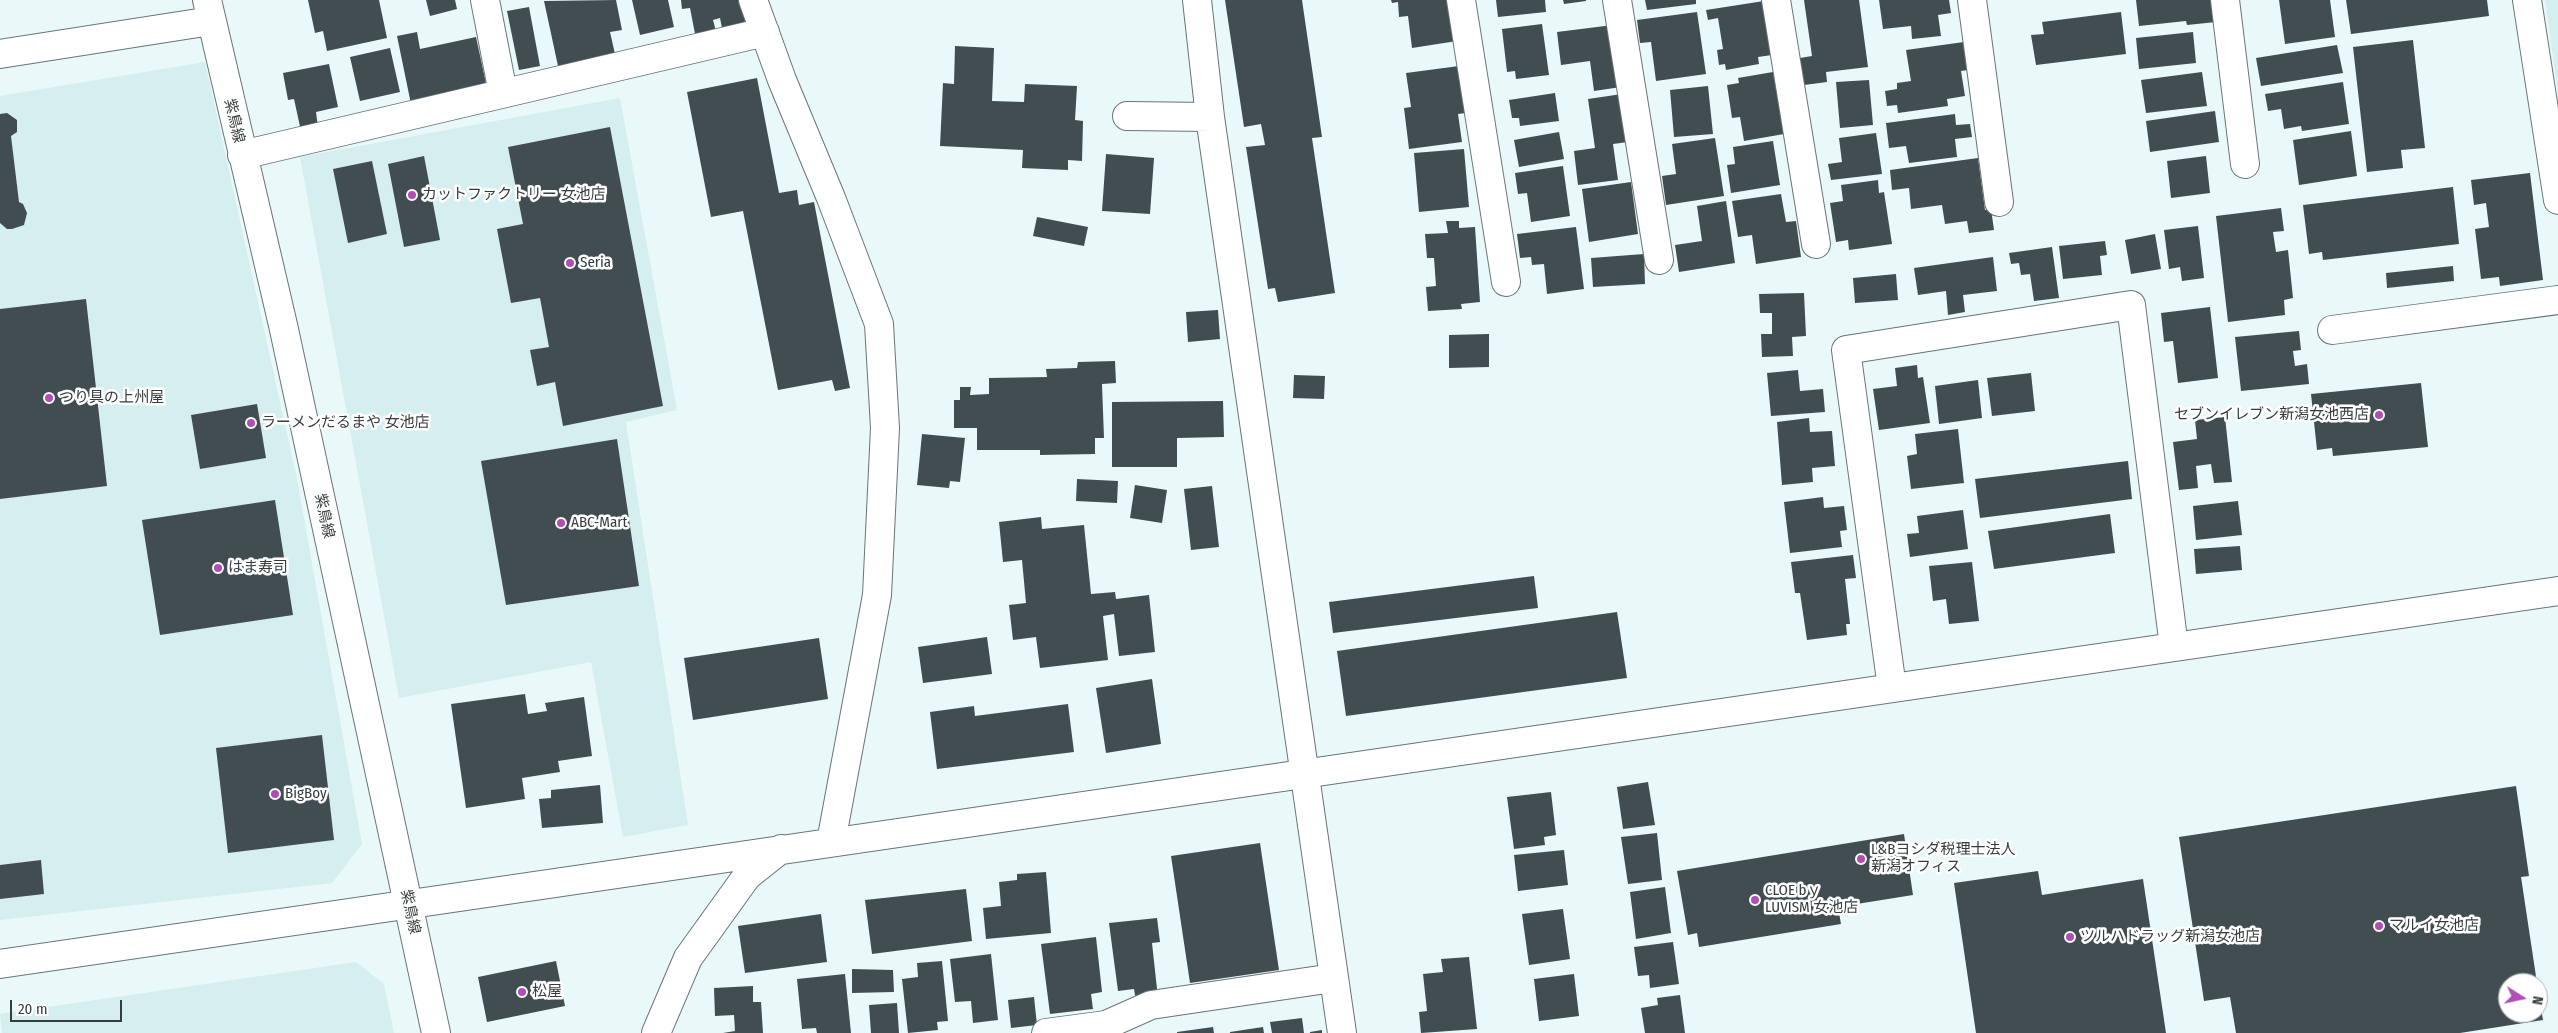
<!DOCTYPE html>
<html>
<head>
<meta charset="utf-8">
<style>
	body { margin:0 }
	#map { position:relative; width:2558px; height:1033px; overflow:hidden; background:#e9f9f9; font-family:"Fira Sans Condensed",sans-serif }
	canvas { display:block }
	.north { position:absolute; left:2498px; top:973px; width:50px; height:50px; box-sizing:border-box; background:#fff; border:1px solid #afb1b1; border-radius:50%; rotate:100deg; font-size:14px; font-weight:700; line-height:20px; text-align:center; color:#363c3d }
	.north::after { content:''; display:block; margin:auto; width:18px; height:22px; background:#b04eb5; clip-path:polygon(50% 0,100% 100%,50% 72%,0 100%) }
	.scale { position:absolute; left:10px; top:1000px; width:112px; height:22px; box-sizing:border-box; border:2px solid #363c3d; border-top:0; padding-left:6px; font-size:15px; line-height:18px; white-space:nowrap; color:#363c3d; -webkit-text-stroke:4px #fff; paint-order:stroke }
</style>
</head>
<body>
<div id="map">
<canvas width="2558" height="1033"></canvas>
<div class="north">N</div>
<div class="scale">20 m</div>
</div>
<script>
const c = document.querySelector('canvas').getContext('2d');
c.lineJoin = 'round';
function fillPath(path, color) { c.fillStyle = color; c.fill(path, 'evenodd'); }
const toPath = rows => new Path2D(rows.map(r => 'M' + r).join(''));
function stroke(path, color, width, dash) { c.strokeStyle = color; c.lineWidth = width; c.lineCap = dash ? 'butt' : 'round'; c.setLineDash(dash || []); c.stroke(path); }
function drawText(font, color, halo, rows, align = 'center') {
  c.font = font + ' "Fira Sans Condensed","Noto Sans JP",sans-serif'; c.lineWidth = 5; c.setLineDash([]); c.textBaseline = 'middle'; c.strokeStyle = halo; c.fillStyle = color; for (const [text, x, y, turn = 0] of rows) {
    c.save(); c.translate(x, y); c.rotate((+turn || 0) * Math.PI / 180); c.textAlign = isNaN(turn) ? turn : align; if (halo) c.strokeText(text, 0, 0); c.fillText(text, 0, 0); c.restore();
  }
}
const built = toPath([
	[2545,0,2558,0,2558,93],
	[205,62,297,479,362,844,332,883,0,920,0,96],
	[620,98,677,410,626,422,688,825,623,837,591,662,399,698,300,157],
	[356,962,384,984,394,1033,2,1033,0,1014]
]);
const building = toPath([
	[308,0,379,0,387,38,327,51,323,31,315,33],
	[426,0,455,0,457,9,430,16],
	[616,0,622,30,610,32,615,54,558,66,544,1],
	[632,0,668,0,674,27,640,35],
	[681,0,744,0,748,23,722,28,720,18,713,20,717,35,696,39,690,8,682,9],
	[1225,0,1302,0,1322,137,1312,138,1335,293,1278,302,1275,288,1268,289,1246,147,1265,145,1261,124,1244,127],
	[1391,0,1451,0,1457,41,1412,48,1408,16,1399,17,1398,2,1392,3],
	[1496,0,1545,0,1546,12,1498,17],
	[1563,0,1586,0,1586,1,1564,4],
	[1645,0,1696,0,1696,4,1647,10],
	[1804,0,1859,0,1868,67,1826,72,1827,82,1804,85,1800,58,1812,56],
	[1879,0,1949,0,1951,13,1938,15,1941,36,1912,39,1911,26,1883,29],
	[2136,0,2213,0,2216,22,2187,25,2186,21,2139,26],
	[2279,0,2330,0,2335,37,2285,44],
	[2346,0,2487,0,2489,16,2351,34],
	[1764,1,1772,55,1758,57,1759,64,1726,70,1725,64,1719,65,1717,50,1723,49,1718,18,1708,20,1706,10],
	[529,7,540,66,519,70,507,11],
	[1697,12,1706,74,1656,81,1651,42,1640,43,1637,20],
	[2121,12,2126,54,2036,65,2031,35,2044,34,2042,22],
	[1542,24,1549,75,1516,79,1515,71,1507,72,1502,29],
	[1613,25,1621,87,1594,91,1590,61,1561,65,1557,32],
	[417,32,420,49,476,37,487,88,411,104,397,36],
	[2193,32,2196,63,2139,69,2136,38],
	[2413,40,2425,148,2401,150,2403,168,2367,172,2353,47],
	[1964,42,1968,70,1961,71,1965,96,1947,99,1948,106,1898,113,1897,105,1887,106,1885,91,1897,89,1897,83,1911,81,1906,50],
	[2337,45,2343,73,2261,86,2256,58],
	[955,46,994,48,992,101,1024,102,1025,84,1077,86,1075,120,1083,121,1082,161,1068,160,1068,170,1022,168,1023,150,940,146,943,83,954,84],
	[390,48,400,92,360,101,350,57],
	[329,64,338,107,316,112,318,127,301,131,294,99,288,100,283,73],
	[1459,66,1466,113,1458,114,1462,142,1409,149,1404,108,1411,107,1406,73],
	[1773,72,1784,134,1744,141,1740,117,1732,118,1727,85,1739,83,1738,78],
	[2202,72,2207,106,2146,113,2141,80],
	[757,78,779,193,797,190,799,205,814,202,850,388,835,391,832,380,778,390,743,211,711,217,687,92],
	[1869,80,1873,125,1840,128,1836,82],
	[2343,82,2349,124,2302,131,2301,126,2284,129,2281,109,2268,111,2265,94],
	[1708,86,1713,134,1674,137,1670,90],
	[1555,93,1559,121,1520,126,1519,118,1512,118,1509,100],
	[1622,94,1628,142,1613,144,1618,180,1578,185,1574,151,1595,148,1588,99],
	[2215,111,2219,142,2150,152,2146,121],
	[7,113,17,120,17,132,11,136,19,202,23,204,27,213,24,225,12,229,7,229,0,223,0,114],
	[1955,114,1956,125,1970,124,1972,137,1955,139,1957,157,1909,163,1906,146,1889,148,1886,123],
	[610,127,663,406,563,426,555,382,537,386,530,350,549,347,540,298,511,303,497,229,523,224,508,147],
	[2351,131,2357,176,2299,185,2293,140],
	[1559,132,1564,159,1519,167,1514,140],
	[1876,133,1882,174,1831,180,1828,164,1842,162,1839,138],
	[1715,138,1724,196,1666,205,1662,176,1676,174,1672,144],
	[1773,141,1780,185,1731,193,1727,165,1735,164,1733,147],
	[1464,149,1469,207,1419,212,1414,153],
	[1106,154,1154,158,1150,214,1102,211],
	[424,156,440,240,404,247,388,164],
	[2206,156,2210,193,2171,198,2167,161],
	[1978,158,1985,210,1991,209,1994,230,1969,233,1967,221,1945,224,1942,205,1911,209,1909,188,1892,190,1890,170],
	[372,161,387,234,348,243,333,169],
	[1563,166,1570,216,1531,222,1527,193,1518,194,1515,173],
	[2530,173,2543,280,2500,286,2499,277,2481,279,2475,229,2489,227,2486,203,2474,205,2471,180],
	[1878,180,1879,193,1884,192,1892,244,1849,250,1848,240,1836,242,1830,203,1843,201,1841,185],
	[1631,182,1638,234,1589,242,1582,189],
	[2453,187,2459,244,2323,260,2322,252,2309,254,2303,205],
	[1781,194,1786,222,1796,221,1801,257,1756,264,1752,235,1738,237,1732,201],
	[1726,201,1735,263,1679,272,1675,245,1702,241,1697,206],
	[2281,208,2284,231,2273,232,2276,252,2288,250,2293,298,2284,300,2285,315,2228,322,2216,216],
	[1037,217,1088,227,1084,246,1033,236],
	[1446,221,1459,221,1459,228,1475,227,1480,302,1461,304,1462,309,1428,311,1426,287,1436,286,1434,258,1427,258,1425,234,1448,233],
	[2198,226,2204,278,2182,281,2180,267,2169,269,2164,230],
	[1576,227,1584,289,1547,294,1544,264,1532,265,1531,257,1520,258,1517,234],
	[2155,234,2161,269,2131,274,2125,240],
	[2105,241,2107,255,2100,256,2102,275,2063,279,2059,246],
	[2052,247,2059,298,2034,301,2030,274,2021,275,2019,263,2011,264,2009,253],
	[1644,254,1645,284,1593,287,1591,258],
	[1993,257,1997,291,1963,295,1965,312,1948,315,1946,291,1918,295,1914,268],
	[2453,266,2454,281,2387,288,2386,273],
	[1896,274,1898,300,1855,303,1853,278],
	[1804,293,1806,336,1792,337,1793,356,1762,357,1761,334,1772,334,1772,313,1760,313,1759,294],
	[86,299,107,486,0,499,0,309],
	[2210,307,2218,378,2178,383,2173,341,2164,342,2161,313],
	[1218,310,1220,339,1188,342,1186,312],
	[2299,331,2301,350,2293,351,2295,366,2307,364,2309,384,2241,391,2235,337],
	[1489,334,1489,367,1449,368,1449,335],
	[1115,361,1116,383,1102,384,1104,438,1095,438,1095,454,1040,455,1040,450,977,450,977,428,954,428,954,400,960,400,960,387,971,387,970,395,989,394,989,378,1047,377,1046,369,1077,368,1078,362],
	[1917,365,1918,378,1923,377,1930,423,1879,430,1873,389,1897,386,1895,368],
	[1798,370,1800,391,1823,389,1825,412,1771,416,1767,373],
	[2031,373,2035,411,1992,416,1987,378],
	[1294,375,1325,376,1324,399,1293,398],
	[1978,380,1982,418,1939,424,1935,386],
	[2421,383,2428,447,2333,456,2332,448,2317,450,2311,394],
	[1223,401,1224,437,1177,438,1177,467,1112,467,1112,402],
	[257,404,266,458,200,469,191,415],
	[2225,417,2232,482,2214,483,2211,464,2196,466,2198,488,2179,490,2173,442,2197,439,2195,420],
	[1809,418,1810,432,1832,431,1835,466,1812,468,1813,482,1782,485,1777,422],
	[1958,429,1964,483,1911,489,1907,456,1917,454,1915,434],
	[922,434,965,438,960,482,950,481,949,488,917,485],
	[617,439,639,586,506,605,481,461],
	[2128,461,2132,499,1980,518,1975,479],
	[1077,479,1118,481,1117,503,1076,501],
	[1135,485,1167,490,1162,523,1130,518],
	[1212,486,1219,547,1191,550,1184,489],
	[1823,497,1824,508,1844,506,1847,530,1840,531,1842,547,1790,553,1784,502],
	[275,500,293,615,160,635,142,520],
	[2238,501,2242,535,2196,540,2193,506],
	[1963,510,1968,549,1910,557,1907,534,1919,533,1917,516],
	[2110,514,2115,553,1994,569,1988,531],
	[1041,517,1042,529,1084,525,1091,594,1115,592,1116,599,1149,595,1155,652,1119,656,1114,614,1103,616,1108,660,1040,668,1036,637,1013,640,1009,605,1026,603,1022,560,1003,562,999,522],
	[2240,546,2242,570,2196,574,2194,549],
	[1853,555,1856,578,1845,579,1850,624,1846,624,1847,635,1807,640,1800,593,1795,593,1791,562],
	[1972,562,1979,621,1949,624,1946,599,1933,601,1929,566],
	[1534,576,1538,608,1333,633,1329,602],
	[1617,612,1627,678,1346,716,1337,651],
	[987,637,992,674,923,683,918,647],
	[819,638,828,699,693,720,684,658],
	[1152,679,1161,744,1106,753,1096,688],
	[525,694,528,714,547,711,545,703,584,697,592,756,558,761,560,772,522,778,525,799,466,808,451,704],
	[1068,704,1074,752,937,769,930,712,974,706,975,716],
	[322,735,334,840,228,853,216,748],
	[1648,782,1655,825,1623,829,1617,787],
	[600,785,603,823,542,828,539,799,551,798,551,790],
	[2516,786,2529,876,2521,877,2537,983,2508,983,2508,1013,2538,1013,2539,995,2543,1020,2460,1033,2236,1033,2230,997,2204,1001,2179,837],
	[1551,792,1556,835,1544,837,1545,845,1514,849,1507,797],
	[1657,833,1662,880,1628,884,1621,837],
	[1904,834,1913,895,1838,907,1841,924,1699,947,1697,933,1688,935,1677,871],
	[1260,843,1279,970,1190,983,1171,856],
	[1564,850,1568,885,1518,891,1514,855],
	[41,860,44,894,0,899,0,865],
	[2038,871,2042,895,2143,879,2166,1033,1976,1033,1954,883],
	[1046,872,1051,933,986,939,983,908,1001,906,999,882,1017,880,1017,874],
	[1665,887,1671,933,1636,939,1630,892],
	[966,889,972,941,872,954,865,900],
	[1563,909,1570,959,1529,965,1522,914],
	[821,914,827,962,745,973,738,926],
	[1157,918,1160,942,1152,943,1158,998,1136,1001,1134,989,1118,991,1109,923],
	[1096,937,1102,992,1091,994,1093,1009,1050,1014,1041,944],
	[1673,942,1679,984,1650,988,1649,975,1638,976,1634,947],
	[991,954,998,1020,973,1023,971,1001,955,1002,950,959],
	[1469,957,1477,1029,1421,1033,1419,1012,1427,1011,1423,974,1443,972,1441,959],
	[556,961,565,1006,487,1022,478,977],
	[942,961,948,1021,937,1022,938,1030,908,1033,902,979,918,977,917,963],
	[852,969,893,970,894,992,852,993],
	[845,974,851,1033,817,1033,816,1028,802,1029,797,979],
	[1574,974,1579,1016,1539,1021,1534,979],
	[753,986,753,1002,761,1002,763,1033,723,1033,735,1031,734,1015,715,1016,714,988],
	[1680,995,1685,1033,1645,1033,1641,1008,1658,1005,1657,998],
	[1034,997,1037,1025,1011,1028,1008,1000],
	[897,1003,899,1033,871,1033,869,1005],
	[1302,1018,1304,1033,1272,1033,1270,1022],
	[1213,1027,1214,1033,1177,1033,1177,1032],
	[1263,1027,1264,1033,1230,1033,1230,1032],
	[1322,1030,1322,1033,1310,1033,1310,1032]
]);
const minor = toPath([
	[207,0,283,325,436,1033],
	[485,0,503,93],
	[753,0,782,80,831,198,879,324,885,428,877,595,831,842],
	[1197,0,1210,117,1342,1033],
	[1461,0,1506,282],
	[1617,0,1659,260],
	[1776,0,1816,244],
	[1972,0,1999,202],
	[2225,0,2245,164],
	[2527,0,2558,200],
	[0,54,211,21],
	[1127,116,1210,117],
	[242,155,765,32],
	[2332,330,2558,300],
	[1892,688,1846,350,2131,305,2174,647],
	[0,964,2558,591],
	[656,1033,688,958,747,876,781,849],
	[1046,1033,1106,1025,1151,1005,1333,978]
]);
const markers = [
	[412,195,5,"#b04eb5"],
	[570,263,5,"#b04eb5"],
	[49,398,5,"#b04eb5"],
	[2379,415,5,"#b04eb5"],
	[251,423,5,"#b04eb5"],
	[561,523,5,"#b04eb5"],
	[218,568,5,"#b04eb5"],
	[275,794,5,"#b04eb5"],
	[1861,859,5,"#b04eb5"],
	[1755,900,5,"#b04eb5"],
	[2379,926,5,"#b04eb5"],
	[2070,937,5,"#b04eb5"],
	[522,992,5,"#b04eb5"]
];
const streetNames = [
	["紫鳥線",234,121,77],
	["紫鳥線",324,516,78],
	["紫鳥線",410,912,78]
];
const poiNames = [
	["カットファクトリー 女池店",422,195],
	["Seria",580,263],
	["つり具の上州屋",59,398],
	["セブンイレブン新潟女池西店",2369,415,"right"],
	["ラーメンだるまや 女池店",261,423],
	["ABC-Mart",571,523],
	["はま寿司",228,568],
	["BigBoy",285,794],
	["L&Bヨシダ税理士法人",1871,850],
	["新潟オフィス",1871,867],
	["CLOE bｙ",1765,891],
	["LUVISM 女池店",1765,908],
	["マルイ女池店",2389,926],
	["ツルハドラッグ新潟女池店",2080,937],
	["松屋",532,992]
];
fillPath(built, '#d5eeef');
fillPath(building, '#424d52');
stroke(minor, '#677576', 30);
stroke(minor, '#fff', 28);
for (const [x, y, r, color] of markers) { const dot = new Path2D(); dot.arc(x, y, r, 0, 2 * Math.PI); c.fillStyle = color; c.fill(dot); stroke(dot, '#fff', 2); }
drawText('15px', '#363c3d', '#fff', streetNames);
drawText('15px', '#363c3d', '#fff', poiNames, 'left');
</script>
</body>
</html>
